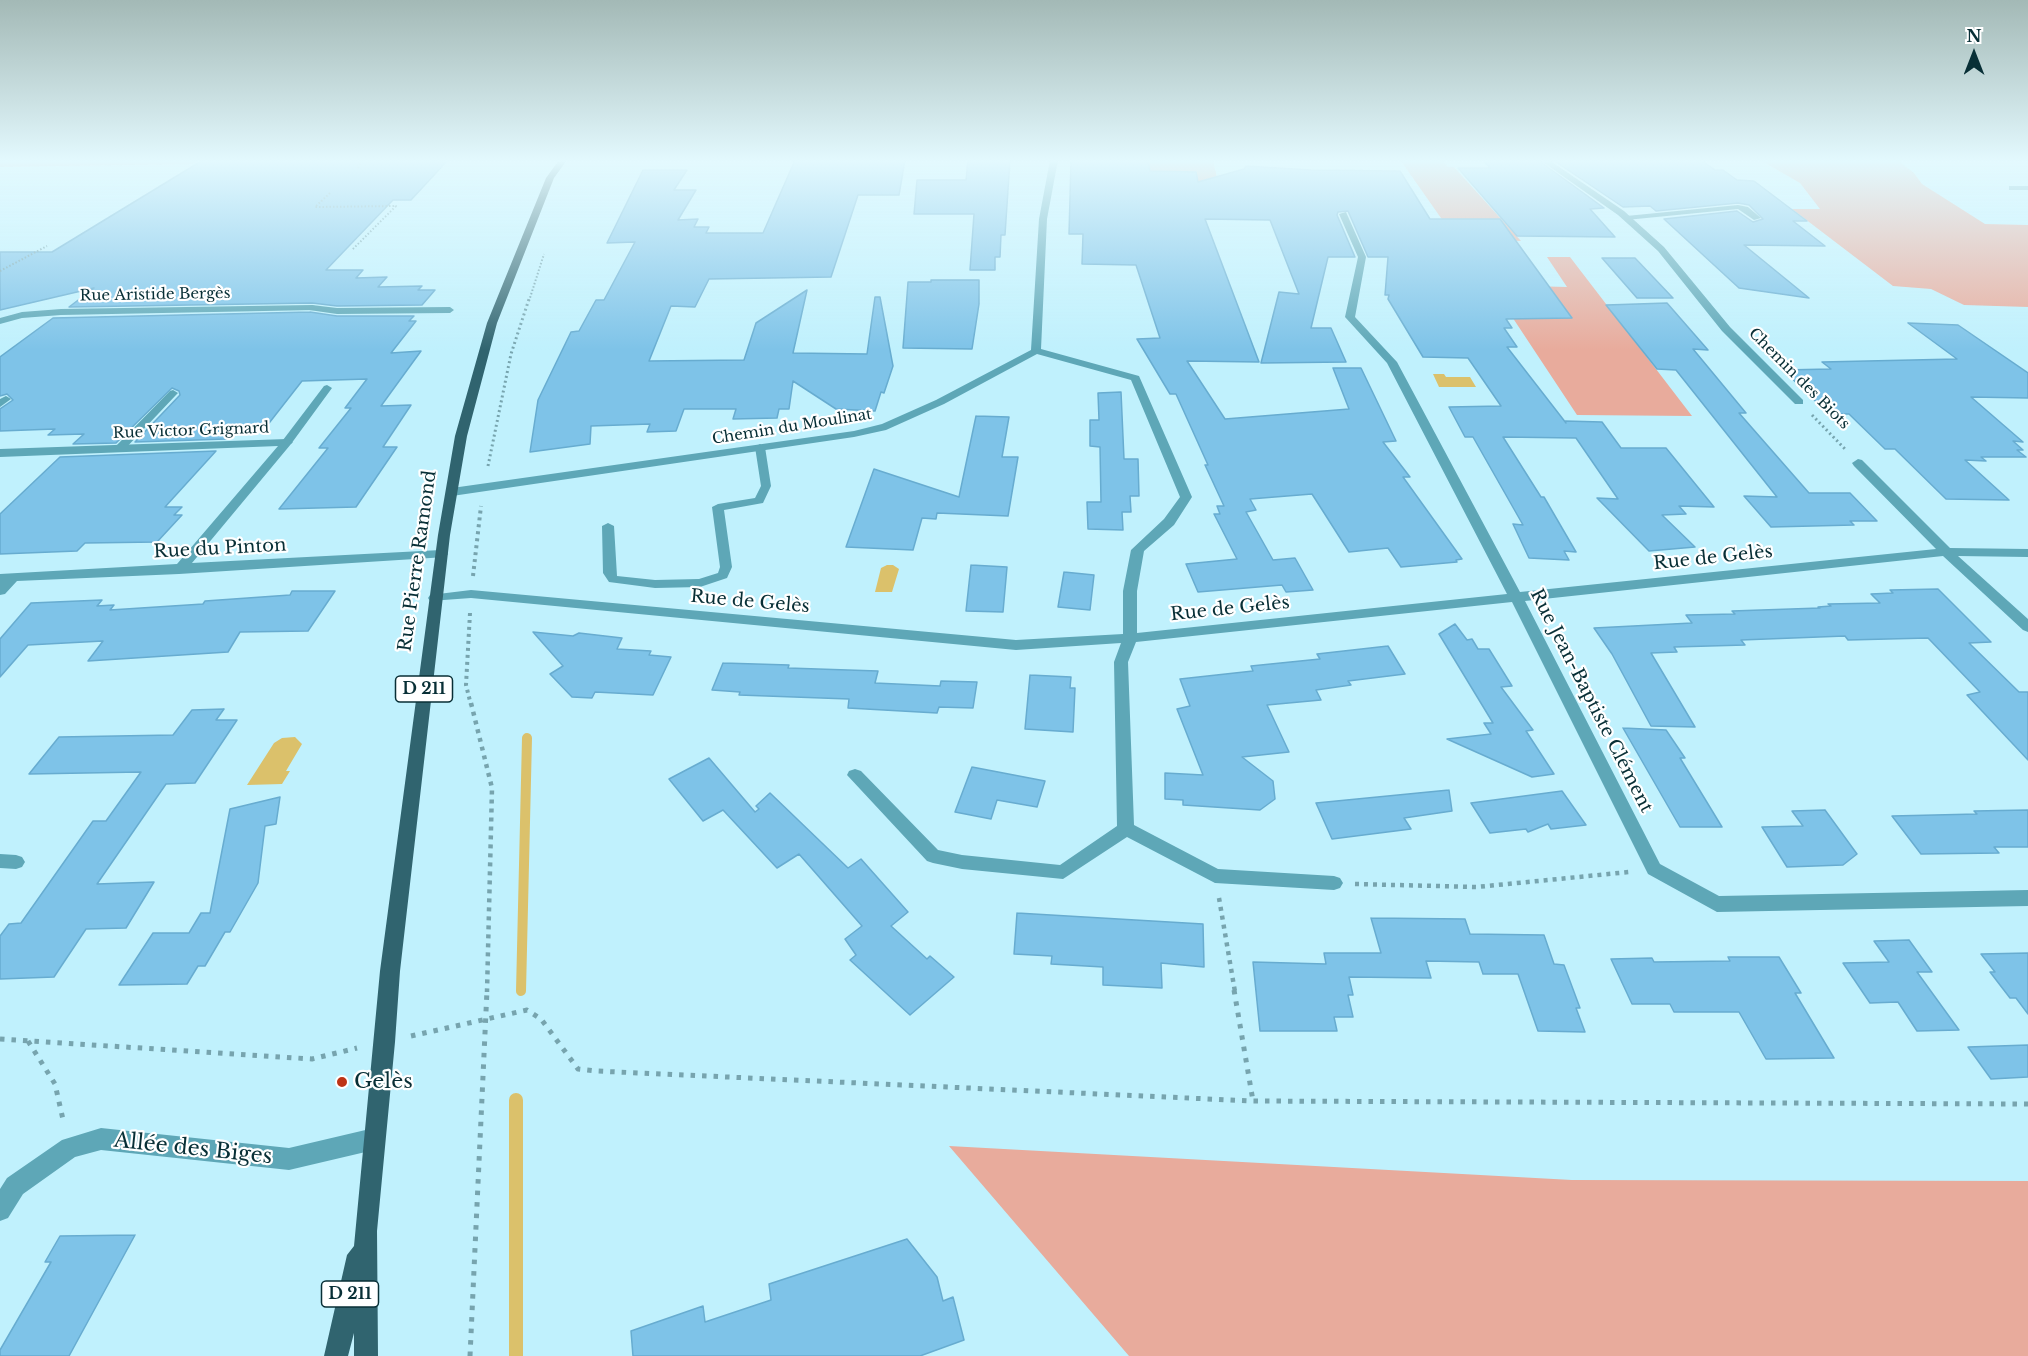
<!DOCTYPE html>
<html>
<head>
<meta charset="utf-8">
<style>
	body { margin:0 }
	#map { position:relative; width:2028px; height:1356px; overflow:hidden; background:#c0f1fd; font-family:"Libre Baskerville",serif }
	canvas { display:block }
	.north { position:absolute; left:1944px; top:24px; width:60px; height:60px; -webkit-text-stroke:4px #fff; paint-order:stroke; rotate:0deg; font-size:16px; font-weight:700; line-height:24px; text-align:center; color:#082f36 }
	.north::after { content:''; display:block; margin:auto; width:21px; height:27px; background:#082f36; clip-path:polygon(50% 0,100% 100%,50% 72%,0 100%) }
</style>
</head>
<body>
<div id="map">
<canvas width="2028" height="1356"></canvas>
<div class="north">N</div>
</div>
<script>
const c = document.querySelector('canvas').getContext('2d');
c.lineJoin = 'round';
function fillPath(path, color) { c.fillStyle = color; c.fill(path, 'evenodd'); }
const toPath = rows => new Path2D(rows.map(r => 'M' + r).join(''));
function stroke(path, color, width, dash) { c.strokeStyle = color; c.lineWidth = width; c.lineCap = dash ? 'butt' : 'round'; c.setLineDash(dash || []); c.stroke(path); }
function drawText(font, color, halo, rows, align = 'center') {
  c.font = font + ' "Libre Baskerville",serif'; c.lineWidth = 4.5; c.setLineDash([]); c.textBaseline = 'middle'; c.strokeStyle = halo; c.fillStyle = color; for (const [text, x, y, turn = 0] of rows) {
    c.save(); c.translate(x, y); c.rotate((+turn || 0) * Math.PI / 180); c.textAlign = isNaN(turn) ? turn : align; if (halo) c.strokeText(text, 0, 0); c.fillText(text, 0, 0); c.restore();
  }
}
const green = toPath([
	[0,160,199,160,192,164,0,167],
	[1131,160,1213,160,1226,217],
	[1760,160,1897,160,1914,173,1922,184,1985,224,2028,225,2028,307,1964,305,1931,289,1893,286,1792,209,1820,209,1800,183],
	[1401,161,1443,161,1448,167,1454,167,1521,241,1455,238],
	[1547,257,1570,257,1692,416,1577,415,1491,285,1567,287],
	[949,1146,1572,1180,2028,1181,2028,1356,1129,1356]
]);
const water = toPath([
	[1433,374,1444,374,1446,377,1470,377,1476,387,1439,387],
	[887,565,893,565,899,569,892,592,875,592,881,568],
	[295,737,302,744,286,771,290,771,282,784,247,785,274,743,282,738]
]);
const streamFar1 = toPath([
	[521,991,527,738]
]);
const stream = toPath([
	[516,1100,516,1356]
]);
const building = toPath([
	[203,160,448,160,411,200,393,200,326,270,363,270,356,278,387,277,378,287,422,286,418,290,435,290,422,305,337,306,312,303,69,307,94,288,0,310,0,252,52,252,203,160],
	[795,160,905,160,899,195,858,195,831,277,709,279,695,307,671,306,649,361,744,360,756,323,807,290,793,353,867,354,875,297,880,297,893,366,884,393,881,392,875,411,836,409,793,381,789,409,779,409,777,418,733,419,736,409,684,409,676,431,647,432,650,424,591,426,590,444,530,452,538,400,571,332,579,331,596,300,604,300,635,242,607,243,643,170,687,170,674,190,696,190,678,220,698,219,694,227,709,227,706,233,763,233,795,160],
	[968,160,1010,160,1005,235,1001,235,1000,257,995,257,995,270,970,270,974,214,914,214,917,180,966,180,968,160],
	[1071,160,1148,160,1150,171,1196,172,1198,182,1244,169,1246,166,1311,170,1400,171,1430,219,1500,219,1572,318,1506,319,1512,328,1504,328,1517,347,1507,347,1566,423,1565,421,1602,422,1621,448,1666,448,1714,507,1679,506,1686,514,1662,515,1695,547,1649,551,1597,498,1618,499,1576,438,1503,437,1541,497,1544,497,1576,552,1564,551,1569,560,1529,558,1513,524,1523,525,1473,437,1465,437,1449,407,1501,406,1468,358,1423,357,1388,299,1389,295,1385,295,1388,257,1368,257,1348,211,1338,212,1337,215,1355,257,1328,257,1311,328,1331,328,1346,362,1261,363,1279,292,1299,294,1270,220,1205,219,1259,362,1187,361,1225,419,1349,409,1333,368,1361,368,1396,441,1383,442,1410,477,1403,477,1462,559,1456,560,1457,562,1401,567,1388,548,1349,552,1312,494,1250,499,1256,510,1246,512,1273,560,1295,558,1313,590,1286,592,1282,585,1198,592,1186,564,1237,559,1214,514,1220,514,1217,506,1224,506,1205,465,1208,465,1176,394,1170,394,1137,339,1160,338,1136,265,1082,264,1083,234,1069,234,1071,160],
	[1483,160,1538,160,1604,208,1590,209,1615,237,1517,236,1458,168,1490,168,1483,160],
	[1553,160,1701,160,1715,170,1723,170,1737,180,1754,181,1807,221,1793,221,1825,246,1744,245,1809,298,1739,288,1664,219,1737,211,1753,222,1763,219,1749,205,1738,203,1656,211,1650,206,1623,207,1553,160],
	[1602,258,1635,258,1673,298,1637,298,1602,258],
	[931,280,979,280,979,304,972,349,903,348,908,282,931,282,931,280],
	[1667,303,1708,350,1693,349,1746,413,1739,413,1809,493,1850,493,1877,521,1850,521,1854,525,1771,527,1744,496,1777,497,1676,370,1657,369,1606,305,1667,303],
	[310,312,337,316,414,316,409,321,416,321,391,353,421,351,381,406,411,405,383,447,397,447,356,507,279,509,328,448,319,448,351,408,345,408,367,379,302,381,266,427,237,427,226,439,135,442,180,395,179,391,172,388,116,443,73,444,84,434,48,435,55,429,0,431,0,409,13,400,7,394,0,396,0,357,53,318,310,312],
	[1908,323,1958,325,2028,373,2028,398,1971,397,2023,442,2013,441,2023,450,2017,450,2026,457,1981,457,1986,461,1965,460,2009,500,1946,499,1895,449,1885,449,1849,414,1829,414,1783,370,1831,369,1822,362,1957,359,1908,323],
	[1121,392,1124,459,1138,459,1139,496,1130,496,1131,512,1122,512,1123,530,1088,529,1087,502,1101,502,1100,447,1090,446,1090,420,1099,420,1098,393,1121,392],
	[976,416,1009,417,1002,457,1018,457,1008,516,937,513,936,519,922,518,913,550,846,547,874,469,959,497,976,416],
	[216,451,165,507,182,507,174,515,182,515,157,542,85,543,77,551,0,554,0,514,60,457,216,451],
	[971,565,1007,567,1003,612,966,611,971,565],
	[1064,572,1094,575,1090,610,1058,607,1064,572],
	[1938,589,1991,642,1969,643,2019,692,2028,692,2028,760,1967,695,1980,692,1928,638,1848,640,1845,636,1741,640,1745,645,1674,647,1677,652,1651,653,1695,727,1651,726,1612,654,1594,628,1692,623,1686,615,1735,614,1732,611,1820,608,1818,607,1831,606,1828,604,1880,603,1871,594,1893,593,1890,590,1938,589],
	[292,591,335,591,308,631,240,632,228,652,88,661,103,641,28,645,0,677,0,639,31,603,102,600,97,606,114,605,110,610,203,604,205,601,290,595,292,591],
	[1455,624,1467,640,1472,639,1478,649,1489,649,1512,686,1501,687,1533,730,1526,731,1554,774,1532,777,1447,739,1491,734,1484,723,1493,723,1439,634,1455,624],
	[533,632,573,636,579,633,622,638,617,649,651,651,649,655,671,657,653,695,595,692,592,698,572,697,550,674,563,666,533,632],
	[1388,646,1405,674,1348,681,1351,685,1316,690,1321,700,1267,705,1289,752,1242,757,1273,781,1275,799,1260,810,1183,805,1183,800,1165,799,1165,773,1203,775,1177,709,1190,706,1180,679,1253,671,1251,666,1320,659,1317,654,1388,646],
	[723,663,789,665,788,668,878,671,875,683,940,686,941,681,977,682,973,708,939,707,937,713,848,708,849,699,739,695,740,692,712,690,723,663],
	[1030,675,1071,677,1070,688,1075,688,1073,732,1025,729,1030,675],
	[224,709,216,720,237,720,195,783,166,784,97,884,154,882,126,928,86,929,54,977,0,979,0,936,9,924,21,923,93,821,106,821,141,772,29,774,59,737,173,735,192,710,224,709],
	[1623,728,1666,730,1685,758,1680,758,1722,827,1680,827,1623,728],
	[709,758,755,812,759,809,756,806,770,793,848,868,861,859,908,912,891,926,927,959,930,956,954,977,910,1015,850,960,856,955,845,939,862,926,799,854,777,868,723,810,703,821,669,779,709,758],
	[972,767,1045,781,1037,807,997,800,991,819,955,812,972,767],
	[1449,790,1452,811,1404,818,1411,829,1332,839,1316,803,1449,790],
	[1562,791,1586,825,1551,829,1548,824,1528,832,1526,829,1490,833,1471,803,1562,791],
	[280,797,276,824,265,826,258,883,230,932,225,932,205,966,198,966,187,984,119,985,153,933,189,933,201,913,210,913,230,809,280,797],
	[1825,810,1857,854,1843,865,1787,867,1762,827,1803,826,1792,811,1825,810],
	[2028,810,2028,847,1994,847,1999,853,1921,854,1892,816,1977,814,1974,811,2028,810],
	[1017,913,1203,924,1204,967,1161,963,1162,988,1103,985,1103,967,1051,964,1052,956,1014,954,1017,913],
	[1371,918,1465,919,1470,934,1544,935,1554,964,1564,965,1580,1008,1576,1008,1585,1032,1538,1031,1518,974,1483,974,1479,962,1426,961,1431,978,1349,977,1353,995,1348,995,1353,1017,1334,1017,1337,1031,1260,1031,1253,962,1326,964,1324,953,1381,953,1371,918],
	[1909,940,1932,972,1917,972,1959,1030,1917,1031,1898,1002,1870,1003,1843,963,1889,962,1874,941,1909,940],
	[2028,953,2028,1014,2016,998,2010,998,1990,972,1995,972,1981,954,2028,953],
	[1728,957,1779,957,1801,993,1795,993,1834,1058,1766,1059,1739,1012,1674,1012,1670,1004,1632,1004,1611,959,1652,958,1654,962,1730,961,1728,957],
	[2028,1045,2028,1077,1991,1079,1968,1047,2028,1045],
	[135,1235,69,1356,0,1356,0,1350,51,1262,45,1262,60,1236,135,1235],
	[907,1239,937,1277,943,1301,953,1297,964,1340,920,1356,633,1356,631,1331,703,1306,705,1322,771,1300,769,1284,907,1239]
]);
const pathFar4 = toPath([
	[358,168,362,160],
	[330,193,315,207,396,206,352,250],
	[0,271,47,246],
	[529,301,544,254]
]);
const pathFar3 = toPath([
	[1812,415,1845,449],
	[488,466,511,354,529,299]
]);
const pathFar2 = toPath([
	[473,576,481,506],
	[470,613,466,685,471,705]
]);
const pathFar1 = toPath([
	[471,703,492,788,487,992],
	[1355,884,1477,887,1629,872],
	[1219,898,1235,992]
]);
const path = toPath([
	[1234,990,1253,1101],
	[411,1036,527,1010,541,1019,578,1069,596,1071,1253,1101,2028,1104],
	[0,1039,312,1059,357,1048],
	[28,1041,55,1084,64,1124],
	[470,1356,487,990]
]);
const service = toPath([
	[2009,186,2028,186,2028,190,2009,190,2009,186],
	[1738,205,1748,207,1761,218,1754,220,1738,209,1626,220,1622,218,1626,216,1738,205],
	[312,305,337,308,450,307,454,310,450,313,337,314,309,310,309,306,312,305],
	[327,385,332,388,291,444,283,444,283,440,324,386,327,385],
	[173,390,178,393,176,395,123,451,115,451,115,447,170,391,173,390],
	[6,396,11,399,0,407,0,399,6,396],
	[760,444,765,447,771,486,763,503,724,510,732,567,727,578,700,587,655,588,609,582,603,573,602,526,608,523,614,526,617,576,655,580,699,579,718,573,720,567,712,507,718,504,755,498,761,486,755,447,760,444]
]);
const minor = toPath([
	[1050,160,1058,160,1047,219,1041,349,1139,376,1192,497,1174,525,1144,551,1137,591,1137,633,1507,594,1387,363,1345,317,1358,257,1339,214,1346,212,1366,257,1355,317,1397,362,1520,592,1936,549,1854,466,1852,463,1858,459,1862,460,1950,548,2028,549,2028,557,1958,556,2028,619,2028,632,2023,630,1943,556,1525,601,1660,864,1719,896,2028,890,2028,906,1717,912,1648,874,1512,602,1136,642,1128,662,1134,825,1218,869,1334,876,1340,878,1343,883,1340,888,1334,890,1215,883,1127,837,1063,879,962,869,933,863,927,861,847,775,849,771,855,769,861,771,938,850,962,855,1060,865,1117,826,1114,662,1121,643,1016,650,471,598,430,601,428,598,430,595,471,590,1016,640,1123,634,1123,591,1131,550,1164,519,1180,497,1131,380,1037,354,944,404,886,430,854,437,452,496,446,492,452,488,854,431,882,424,936,400,1031,350,1039,219,1050,160],
	[1540,160,1549,160,1624,211,1664,247,1730,327,1803,400,1803,404,1795,404,1722,331,1658,251,1618,215,1540,160],
	[312,305,315,306,315,310,61,315,22,318,0,324,0,318,22,312,61,309,312,305],
	[287,439,293,442,291,444,192,563,441,550,446,551,448,554,446,557,179,574,17,581,5,594,0,595,0,574,177,564,278,446,0,457,0,449,287,439],
	[0,854,16,855,22,857,25,862,22,867,16,869,0,868,0,854],
	[101,1128,289,1148,374,1128,382,1131,385,1139,382,1147,374,1150,289,1170,101,1150,75,1157,23,1194,8,1218,0,1221,0,1189,7,1178,62,1140,101,1128]
]);
const primary = toPath([
	[559,160,567,160,554,178,497,323,467,436,450,535,400,971,395,1042,377,1231,378,1356,354,1356,354,1333,348,1356,324,1356,347,1255,354,1246,380,971,438,535,455,436,487,323,546,178,559,160]
]);
const markers = [
	[342,1082,6,"#bd3315"]
];
const farStreetnames = [
	["Rue Aristide Bergès",155,295,-1],
	["Chemin des Biots",1799,379,45],
	["Chemin du Moulinat",792,427,-9],
	["Rue Victor Grignard",191,431,-2]
];
const shields = [
	[424,689,57],
	[350,1294,57]
];
const shieldNames = [
	["D 211",424,689],
	["D 211",350,1294]
];
const streetNames = [
	["Rue du Pinton",220,549,-3],
	["Rue de Gelès",1713,558,-6],
	["Rue Pierre Ramond",418,561,-82],
	["Rue de Gelès",750,602,5],
	["Rue de Gelès",1230,609,-6],
	["Rue Jean-Baptiste Clément",1591,701,63]
];
const nearPoinames = [
	["Gelès",354,1082]
];
const nearStreetnames = [
	["Allée des Biges",193,1149,6]
];
fillPath(green, '#e8ab9c');
fillPath(water, '#dbc16b');
stroke(streamFar1, '#dbc16b', 10);
stroke(stream, '#dbc16b', 14);
fillPath(building, '#7ec3e8');
stroke(building, '#67acd0', 1.5);
stroke(pathFar4, '#77a4ae', 2, [1.5, 2]);
stroke(pathFar3, '#77a4ae', 3, [2, 3]);
stroke(pathFar2, '#77a4ae', 4, [3, 4]);
stroke(pathFar1, '#77a4ae', 4.5, [4, 5]);
stroke(path, '#77a4ae', 5, [4.5, 7]);
fillPath(service, '#5ea7b7');
fillPath(minor, '#5ea7b7');
fillPath(primary, '#30646f');
const sky = c.createLinearGradient(0, 0, 0, 350);
sky.addColorStop(0, '#a3b9b6');
sky.addColorStop(0.46, '#e3f9fe');
sky.addColorStop(1, '#e3f9fe00');
c.fillStyle = sky;
c.fillRect(0, 0, 2028, 350);
for (const [x, y, r, color] of markers) { const dot = new Path2D(); dot.arc(x, y, r, 0, 2 * Math.PI); c.fillStyle = color; c.fill(dot); stroke(dot, '#fff', 2); }
drawText('15px', '#082f36', '#fff', farStreetnames);
for (const [x, y, w] of shields) { const box = new Path2D(); box.roundRect(x - w / 2, y - 13, w, 26, 4.5); c.fillStyle = '#fff'; c.fill(box); stroke(box, '#082f36', 1.5); }
drawText('bold 16px', '#082f36', null, shieldNames);
drawText('18px', '#082f36', '#fff', streetNames);
drawText('21px', '#082f36', '#fff', nearPoinames, 'left');
drawText('21px', '#082f36', '#fff', nearStreetnames);
</script>
</body>
</html>
